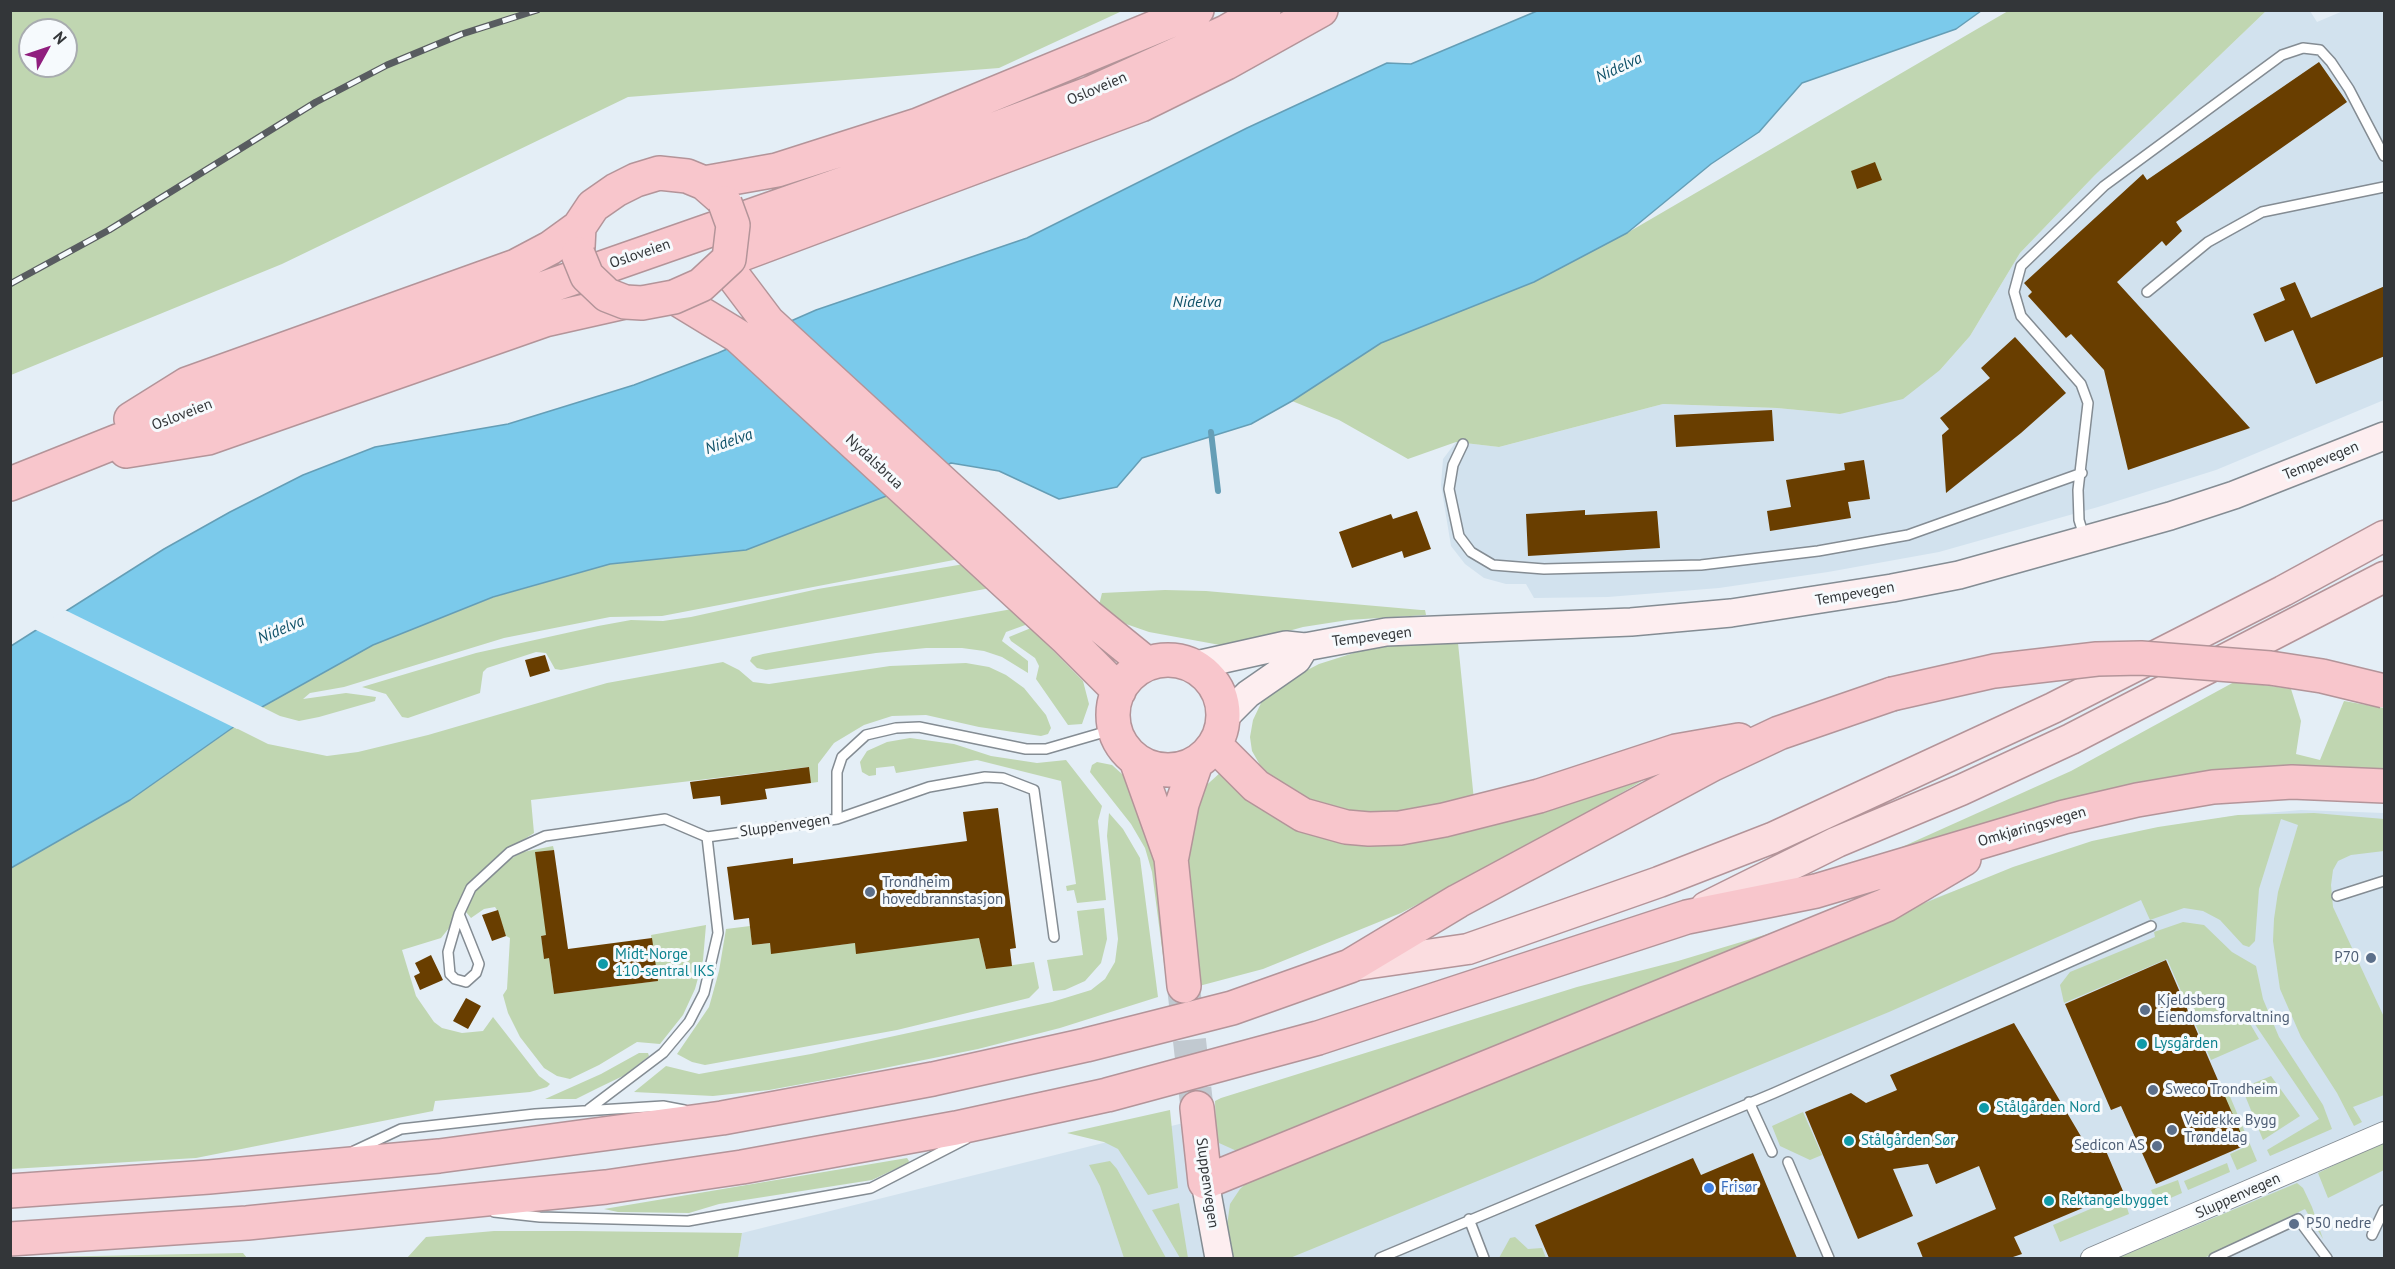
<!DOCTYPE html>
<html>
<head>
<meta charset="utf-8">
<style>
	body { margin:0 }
	#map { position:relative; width:2395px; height:1269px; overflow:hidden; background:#e4eef6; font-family:"PT Sans",sans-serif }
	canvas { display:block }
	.frame { position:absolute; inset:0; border:12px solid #333639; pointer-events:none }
	.north { position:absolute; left:18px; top:18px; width:60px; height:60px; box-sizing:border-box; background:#f6fafd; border:2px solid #a8acaf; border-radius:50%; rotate:50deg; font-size:16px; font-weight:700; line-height:24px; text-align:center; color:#333639 }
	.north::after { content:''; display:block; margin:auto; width:21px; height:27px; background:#901e7e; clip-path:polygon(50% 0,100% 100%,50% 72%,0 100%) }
</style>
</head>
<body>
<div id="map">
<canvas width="2395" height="1269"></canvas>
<div class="frame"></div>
<div class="north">N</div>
</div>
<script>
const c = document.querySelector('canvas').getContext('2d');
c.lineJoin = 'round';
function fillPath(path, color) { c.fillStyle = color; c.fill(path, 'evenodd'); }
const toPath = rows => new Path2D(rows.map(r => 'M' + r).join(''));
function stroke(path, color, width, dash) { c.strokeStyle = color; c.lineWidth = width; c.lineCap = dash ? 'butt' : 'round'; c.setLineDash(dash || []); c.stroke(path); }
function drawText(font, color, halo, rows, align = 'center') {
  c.font = font + ' "PT Sans",sans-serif'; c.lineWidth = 6; c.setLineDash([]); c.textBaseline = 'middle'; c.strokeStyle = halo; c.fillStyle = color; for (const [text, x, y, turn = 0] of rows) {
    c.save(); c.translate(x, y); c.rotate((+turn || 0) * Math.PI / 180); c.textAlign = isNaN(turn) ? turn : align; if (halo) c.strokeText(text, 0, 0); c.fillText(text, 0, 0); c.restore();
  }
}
const built = toPath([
	[2266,11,2310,11,2317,22,2343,11,2384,11,2384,400,2216,470,2098,507,1939,552,1828,572,1719,588,1608,597,1534,598,1526,584,1506,584,1484,578,1465,564,1451,546,1441,485,1443,459,1456,442,1499,447,1663,404,1777,408,1840,414,1940,370,1970,336,2020,253,2095,175],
	[2301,810,2384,813,2384,1258,738,1258,742,1233,1689,997,1898,911,2095,841,2232,816]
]);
const green = toPath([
	[11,10,1122,10,1122,11,999,68,628,97,282,264,11,375],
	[30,30,66,30,66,66,30,66],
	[2008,11,2266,11,2095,175,2020,253,1970,336,1940,370,1903,399,1840,414,1777,408,1663,404,1499,447,1456,442,1408,459,1339,420,1292,401,1381,343,1534,282,1627,233],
	[889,495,959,559,662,616,610,617,504,638,344,687,310,693,303,699,346,693,376,697,375,701,319,717,299,721,280,716,262,707,372,645,494,597,610,564,746,550],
	[964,564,990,588,561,670,555,669,546,653,536,652,487,668,483,672,480,693,408,718,402,717,386,694,362,687,476,653,598,626,631,620,663,621,691,617,818,589],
	[1165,590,1206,591,1421,610,1425,610,1426,615,1348,620,1303,627,1238,645,1220,645,1149,632,1126,624,1099,605,1102,593],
	[1012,609,1028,624,1006,632,1002,641,1028,661,1028,673,1002,657,984,651,962,648,926,648,876,653,766,670,757,668,750,661,752,657,763,654],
	[1031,628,1083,681,1089,704,1082,724,1068,725,1036,679,1039,666,1035,658,1011,641,1009,637],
	[1417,642,1458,643,1474,800,1398,814,1355,813,1303,799,1279,785,1260,765,1252,751,1250,737,1253,720,1262,701,1288,680,1319,664,1360,651],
	[723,662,739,670,753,682,769,684,890,666,966,663,989,667,1006,675,1024,688,1046,715,1051,728,1048,734,1041,736,979,727,926,715,892,716,864,725,834,743,818,764,818,782,811,783,808,767,531,800,534,833,495,858,466,887,453,923,441,938,402,950,416,996,434,1022,442,1028,462,1033,483,1031,493,1017,539,1076,550,1084,547,1087,530,1092,435,1101,433,1111,196,1158,11,1169,11,868,130,800,234,727,268,744,327,756,358,752,428,735,607,683],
	[2236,681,2291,689,2301,721,2296,754,2320,760,2344,701,2384,708,2384,769,2294,767,1893,851,2071,771],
	[910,738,954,744,991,756,1037,763,1066,760,1102,806,1098,821,1106,900,1077,903,1074,890,1067,891,1066,886,1076,884,1061,781,977,760,896,773,894,766,876,768,876,775,869,776,862,772,860,762,867,751,887,742],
	[1680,759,1547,836,1401,913,1263,969,1199,986,1184,850,1200,791,1221,772,1238,791,1262,810,1291,826,1327,838],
	[1097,762,1112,765,1132,783,1151,825,1174,992,1168,994,1152,872,1145,848,1131,824,1090,772,1092,765],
	[1109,813,1123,829,1140,858,1158,997,1060,1028,978,1049,840,1077,769,1090,713,1096,634,1092,666,1066,699,1074,811,1054,1052,1002,1091,990,1105,979,1115,962,1118,939,1107,836],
	[2314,813,2384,819,2384,851,2351,855,2338,861,2333,870,2331,885,2333,907,2384,1017,2384,1095,2353,1107,2362,1122,2354,1126,2337,1093,2301,1037,2280,989,2273,941,2274,919,2278,892,2298,825,2281,819,2259,889,2255,941,2249,947,2243,945,2220,920,2203,911,2184,908,2150,920,2141,900,1889,1012,1290,1258,1232,1258,1226,1233,1230,1204,1240,1189,1253,1177,2013,867,2092,841,2158,827,2238,815],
	[553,846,554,850,536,852,547,935,541,936,544,958,549,958,554,994,657,981,651,935,706,925,703,960,695,989,683,1015,660,1044,637,1042,599,1065,570,1079,557,1076,544,1068,520,1037,508,1013,503,995,507,989,510,938,506,936,497,910,495,907,484,909,471,918,466,912,466,907,476,889,508,860,523,852],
	[1104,908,1107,939,1101,963,1085,981,1065,990,1053,991,1047,960,1083,955,1077,911],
	[2183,922,2204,925,2232,952,2256,966,2263,999,2279,1037,2323,1105,2332,1129,2270,1156,2267,1150,2319,1119,2248,1014,2245,1015,2259,1039,2211,1060,2167,959,2064,1003,2060,985,2070,972,2155,937,2154,932],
	[750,926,752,945,770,943,771,953,855,943,979,938,986,969,1034,962,1039,988,1029,998,897,1030,705,1065,692,1062,677,1054,709,1007,719,971,726,929],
	[1791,927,1239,1152,1219,1143,1216,1135,1215,1101,1221,1098,1577,987,1678,961],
	[639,1053,648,1053,649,1056,625,1075,598,1088,576,1099,545,1099,601,1074],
	[2271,1076,2300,1116,2263,1140,2242,1088],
	[2229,1094,2257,1161,2237,1170,2230,1154,2245,1147,2223,1096],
	[1170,1110,1178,1188,1148,1195,1118,1149,1104,1142,1067,1133],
	[1803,1112,1822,1155,1810,1160,1780,1146,1772,1126],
	[2384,1141,2384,1170,2328,1198,2318,1173],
	[907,1158,909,1161,908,1163,872,1180,719,1204,689,1213,618,1212,604,1209],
	[1110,1161,1117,1169,1166,1258,1124,1258,1100,1186,1089,1165],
	[2227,1163,2230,1172,2188,1190,2184,1181],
	[2178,1180,2182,1193,2157,1204,2151,1190],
	[2297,1183,2303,1188,2312,1207,2323,1239,2305,1209,2204,1258,2120,1257],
	[2123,1195,2129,1214,2060,1242,2053,1225],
	[1179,1203,1188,1258,1180,1258,1152,1210],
	[494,1231,576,1231,742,1233,738,1258,407,1258,426,1237],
	[1515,1237,1528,1249,1542,1248,1546,1258,1499,1258,1510,1238],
	[243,1253,247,1258,40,1257]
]);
const water = toPath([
	[1537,11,1981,11,1956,29,1802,83,1759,132,1711,164,1627,233,1534,282,1381,343,1292,401,1251,424,1142,458,1117,487,1059,499,999,471,951,463,889,495,746,550,610,564,493,597,373,645,262,707,130,800,11,868,11,646,164,549,230,512,303,475,375,447,508,424,634,385,718,353,816,310,1027,238,1247,128,1387,63,1411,64,1537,11]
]);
const pier = toPath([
	[65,610,262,707,265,709,237,729,34,629]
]);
const stream = toPath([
	[1211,432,1218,491]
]);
const building = toPath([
	[2319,62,2347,102,2176,222,2182,231,2166,246,2162,241,2117,282,2250,428,2128,470,2104,370,2071,334,2066,338,2028,296,2032,292,2024,283,2143,174,2147,180],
	[1875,162,1882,180,1857,189,1851,171],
	[2295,282,2311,318,2385,286,2385,356,2316,384,2293,330,2265,342,2253,314,2285,300,2280,288],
	[2015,337,2066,393,2021,433,1946,493,1942,435,1949,429,1940,418,1990,378,1981,368],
	[1772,410,1774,441,1676,447,1674,415],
	[1864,460,1870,499,1848,502,1851,518,1770,531,1767,511,1791,507,1786,480,1845,470,1844,463],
	[1585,510,1585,515,1657,511,1660,548,1528,556,1526,514],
	[1417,511,1431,549,1404,558,1402,551,1352,568,1339,532,1391,514,1393,519],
	[545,655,550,671,530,677,525,660],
	[809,767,811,783,765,789,767,799,721,805,720,796,693,799,690,782],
	[998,808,1016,948,1010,949,1012,966,986,969,979,938,856,954,855,943,771,954,770,943,752,945,749,918,734,920,727,867,793,858,793,864,967,841,963,812],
	[554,850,568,949,652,938,658,981,554,994,549,958,544,959,541,936,546,935,535,852],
	[498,910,506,936,492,941,482,915],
	[431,955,443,980,420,990,414,976,420,973,415,963],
	[2166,960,2246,1145,2156,1184,2121,1106,2111,1110,2065,1004],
	[466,998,481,1006,468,1029,453,1021],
	[2014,1023,2089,1150,2103,1144,2123,1191,2014,1237,2022,1254,2010,1258,1923,1258,1917,1243,1996,1209,1979,1166,1936,1184,1928,1164,1893,1169,1913,1216,1858,1239,1805,1112,1851,1093,1866,1103,1897,1090,1890,1075],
	[1753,1153,1797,1258,1549,1258,1535,1225,1693,1158,1701,1175]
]);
const highwayTunnel = toPath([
	[1184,991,1197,1108]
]);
const lane = toPath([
	[2147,292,2208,242,2262,212,2384,187],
	[1463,444,1453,465,1449,489,1459,536,1471,552,1493,565,1544,569,1701,565,1818,551,1908,535,2082,473],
	[2085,539,2079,520,2078,490,2088,403,2081,384,2021,316,2014,292,2021,266,2104,186,2282,55,2303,48,2320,50,2331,62,2349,89,2384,156],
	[837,819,837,772,842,757,866,735,896,728,919,727,1026,749,1046,749,1115,729],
	[2337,896,2384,881],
	[459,914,479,964,476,973,466,982,455,979,450,974,448,952,459,914,471,888,510,852,545,836,665,819,707,837,837,819,929,787,985,777,1003,778,1034,790,1054,937],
	[1749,1102,1772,1152],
	[589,1109,663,1053,689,1022,704,993,718,933,707,837],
	[354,1151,401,1129,535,1114,663,1106,684,1110],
	[1788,1162,1829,1258],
	[494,1212,540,1217,688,1221,871,1188,966,1139],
	[1469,1219,1484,1258],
	[2372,1235,2384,1210],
	[1380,1258,1774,1093,2151,926],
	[2214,1258,2298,1219,2327,1258]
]);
const street = toPath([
	[2091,1258,2384,1132]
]);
const secondary = toPath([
	[1192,666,1286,645,1305,647,1386,632,1631,622,1731,613,1892,588,1959,575,2170,516,2234,495,2384,436],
	[1224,718,1248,694,1297,660,1305,647],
	[1205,1182,1219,1258]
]);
const primary = toPath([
	[1706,907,1837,842,1961,790,2071,739,2384,577],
	[1350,966,1468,949,1659,882,1772,838,2053,708,2283,591,2384,536]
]);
const highway = toPath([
	[704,183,777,170,918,125,1197,10],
	[578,247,579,227,593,206,616,190,636,180,659,173,687,176,704,183,720,197],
	[729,259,1141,105,1226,63,1321,10],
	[725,265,768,322,1088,616,1147,664],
	[674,297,738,336,1066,638,1119,691],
	[131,419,187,384,516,266,550,248,579,227],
	[126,451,208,438,545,320,625,302],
	[10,484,198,409,925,155,1091,93,1226,32,1264,10],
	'1113 715a55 55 0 1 1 110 0a55 55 0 1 1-110 0Z',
	[1215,745,1256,786,1303,815,1346,827,1369,829,1400,828,1444,820,1539,796,1676,751,1739,740],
	[1136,760,1171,858,1184,986],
	[1172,856,1182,804,1196,763],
	[1197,1108,1205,1182,1886,905,1964,859],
	[10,1191,209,1177,439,1156,722,1118,933,1079,1086,1045,1232,1008,1350,966,1458,901,1713,764,1779,733,1892,694],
	[10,1239,247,1223,606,1187,742,1167,956,1128,1107,1095,1318,1038,1687,917,1816,891,2064,817,2137,800,2213,787,2292,782,2384,786]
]);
const rail = toPath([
	[10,284,109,230,316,102,387,65,462,34,537,10]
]);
const highwayBridge = toPath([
	[578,254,587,276,607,295,625,302,642,303,674,297,701,285,729,259,733,225,725,203],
	[1892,694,1994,671,2097,659,2141,658,2270,668,2322,676,2384,691]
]);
const markers = [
	[870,892,6,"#5c6f8a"],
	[2371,958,6,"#5c6f8a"],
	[603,964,6,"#0f9aa8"],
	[2145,1010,6,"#5c6f8a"],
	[2142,1044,6,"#0f9aa8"],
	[2153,1090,6,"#5c6f8a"],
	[1984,1108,6,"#0f9aa8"],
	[2172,1130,6,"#5c6f8a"],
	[1849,1141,6,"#0f9aa8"],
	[2157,1146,6,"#5c6f8a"],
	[1709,1188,6,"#3f7fe0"],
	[2049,1201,6,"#0f9aa8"],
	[2294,1224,6,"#5c6f8a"]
];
const streetNames = [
	["Osloveien",1097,89,-23],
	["Osloveien",640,254,-19],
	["Osloveien",182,415,-21],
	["Tempevegen",2321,461,-22],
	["Nydalsbrua",874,462,43],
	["Tempevegen",1855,594,-10],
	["Tempevegen",1372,637,-7],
	["Sluppenvegen",785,826,-8],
	["Omkjøringsvegen",2032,827,-16],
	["Sluppenvegen",1207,1183,82],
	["Sluppenvegen",2238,1196,-24]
];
const serviceNames = [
	["Trondheim",882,883],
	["hovedbrannstasjon",882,900],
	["P70",2359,958,"right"],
	["Kjeldsberg",2157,1001],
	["Eiendomsforvaltning",2157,1018],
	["Sweco Trondheim",2165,1090],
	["Veidekke Bygg",2184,1121],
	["Trøndelag",2184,1138],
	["Sedicon AS",2145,1146,"right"],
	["P50 nedre",2306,1224]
];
const cultureNames = [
	["Midt-Norge",615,955],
	["110-sentral IKS",615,972],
	["Lysgården",2154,1044],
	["Stålgården Nord",1996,1108],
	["Stålgården Sør",1861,1141],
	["Rektangelbygget",2061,1201]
];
const shopNames = [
	["Frisør",1721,1188]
];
const waterNames = [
	["Nidelva",1619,68,-25],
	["Nidelva",1197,302],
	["Nidelva",729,442,-19],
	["Nidelva",281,630,-23]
];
fillPath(built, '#d2e2ee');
fillPath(green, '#c0d6b1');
fillPath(water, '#7bcaeb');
stroke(water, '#659eb6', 1.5);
fillPath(pier, '#e4eef6');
stroke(stream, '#659eb6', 6);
fillPath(building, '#693e00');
stroke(highwayTunnel, '#c1c9d0', 33, [33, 16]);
stroke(lane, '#848c93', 12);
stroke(street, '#848c93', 22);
stroke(secondary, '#848c93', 30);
stroke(primary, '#b39499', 33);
stroke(highway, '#b39499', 36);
stroke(lane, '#fff', 9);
stroke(street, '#fff', 20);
stroke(secondary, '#fdeef0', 27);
stroke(primary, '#fbdde0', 30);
stroke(highway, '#f8c6cc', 33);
stroke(rail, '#585c60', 7);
stroke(rail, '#f6fafd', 4.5, [14]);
stroke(highwayBridge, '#b39499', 36, []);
stroke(highwayBridge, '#f8c6cc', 33);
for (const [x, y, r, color] of markers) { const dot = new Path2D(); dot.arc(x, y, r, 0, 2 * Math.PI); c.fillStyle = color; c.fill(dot); stroke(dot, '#f6fafd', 2); }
drawText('15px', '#333639', '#f6fafd', streetNames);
drawText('15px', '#4e5e75', '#f6fafd', serviceNames, 'left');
drawText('15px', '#0d838f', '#f6fafd', cultureNames, 'left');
drawText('15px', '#366cbe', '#f6fafd', shopNames, 'left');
drawText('italic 16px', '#105269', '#f6fafd', waterNames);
</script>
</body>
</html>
